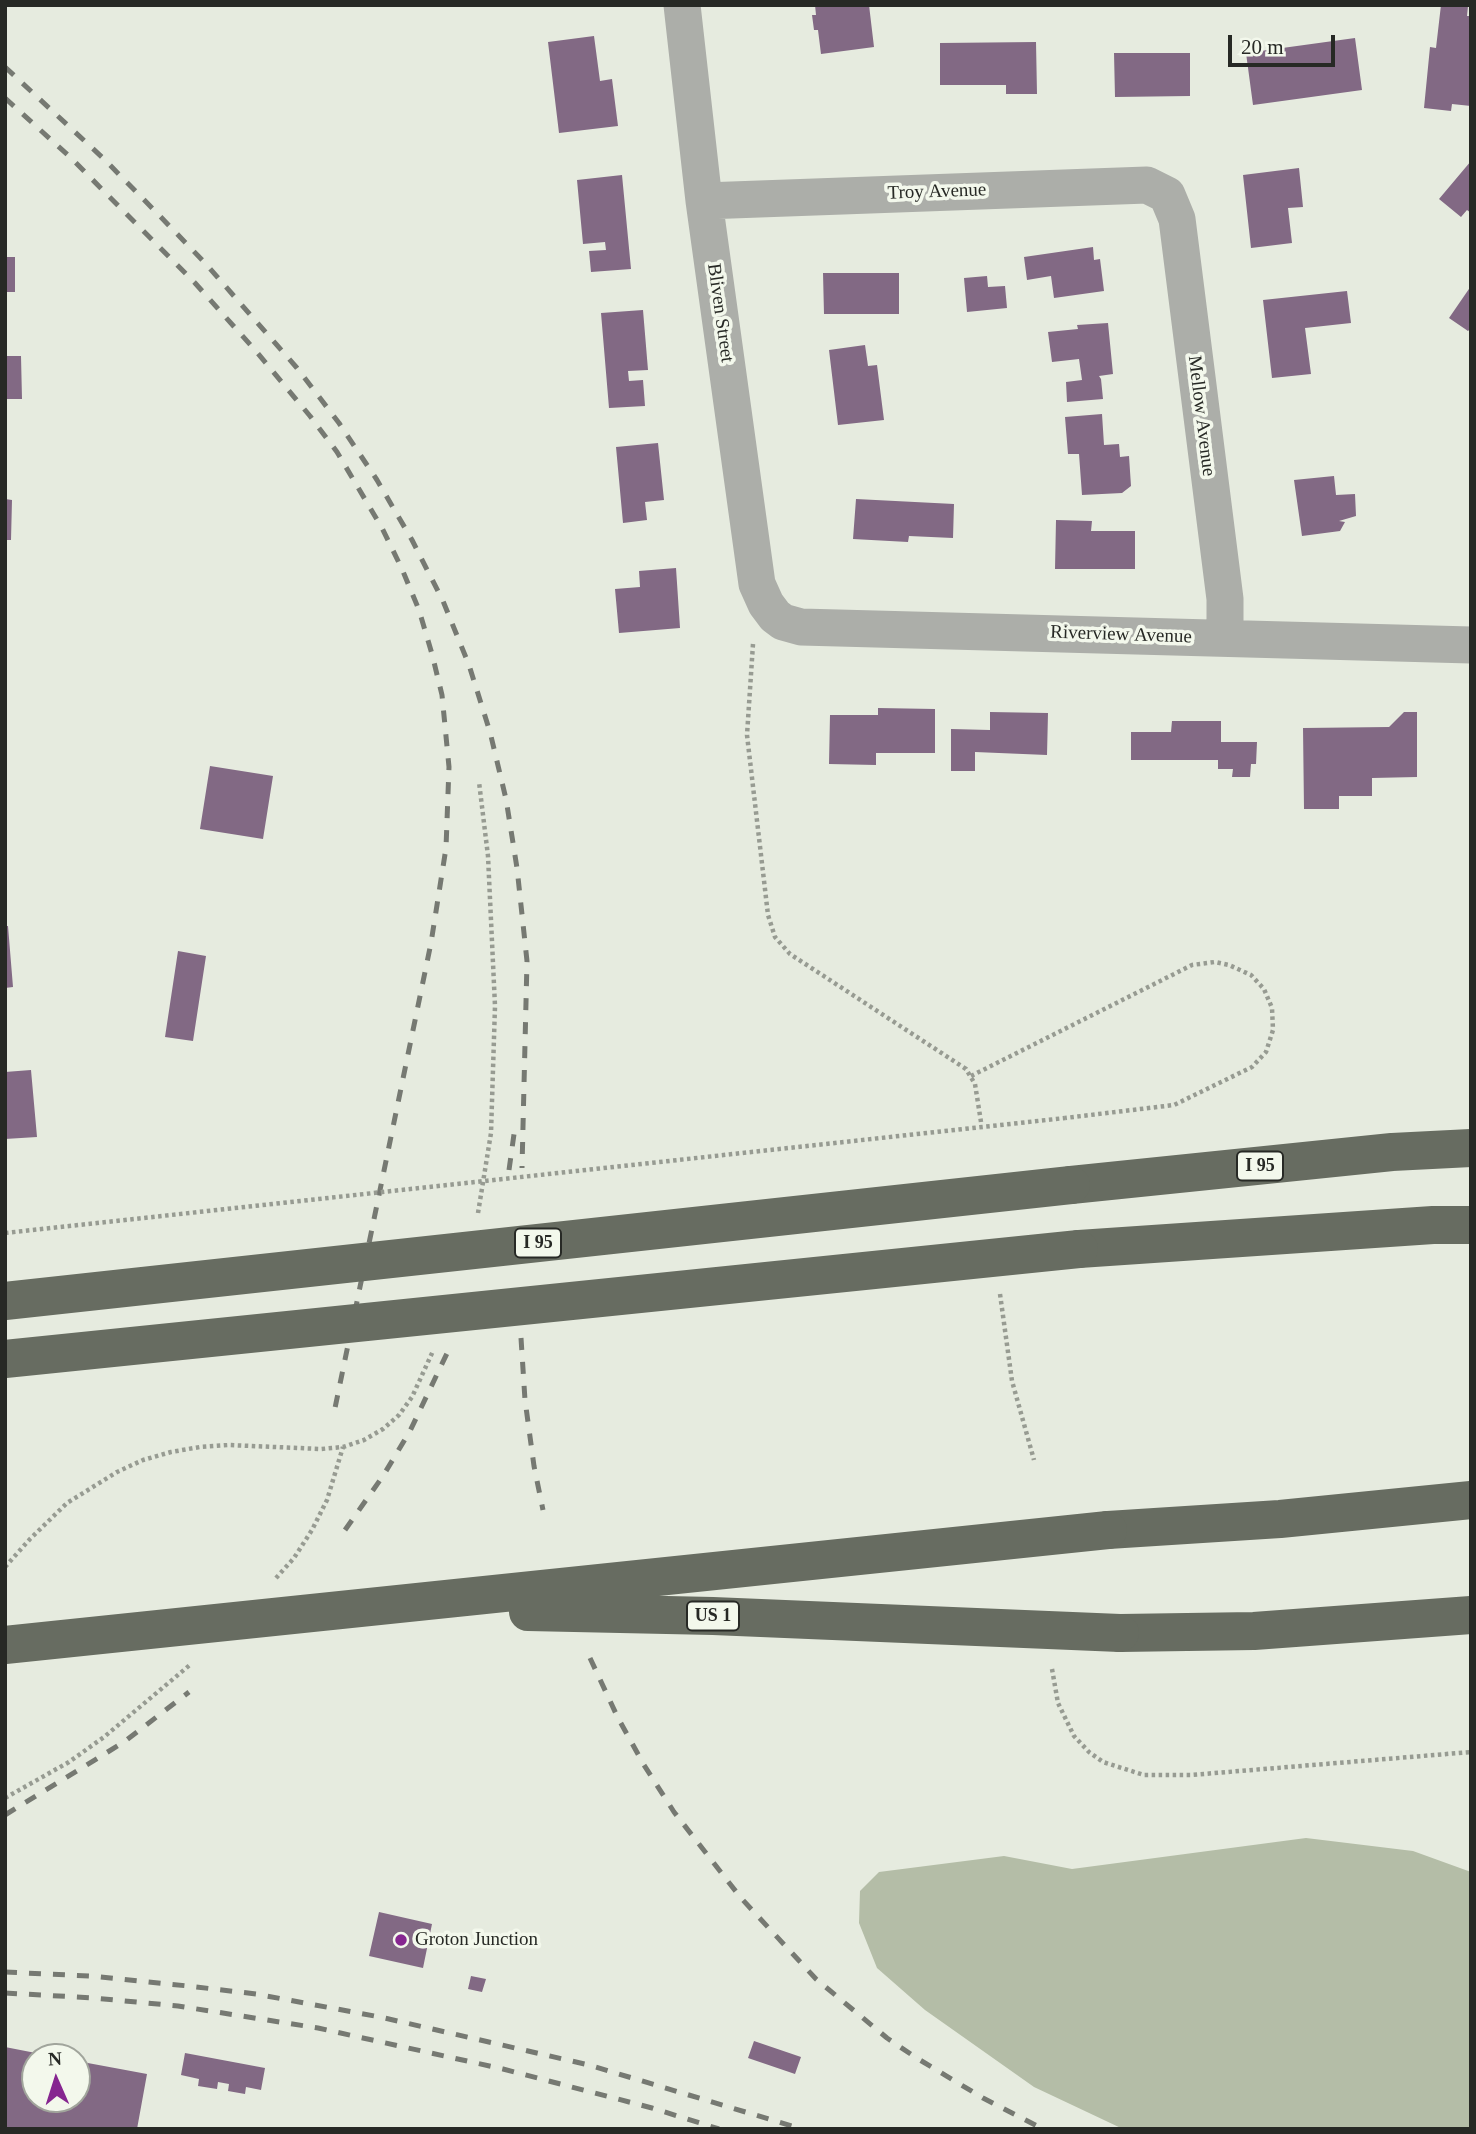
<!DOCTYPE html>
<html>
<head>
<meta charset="utf-8">
<style>
	body { margin:0 }
	#map { position:relative; width:1476px; height:2134px; overflow:hidden; background:#e6ebdf; font-family:Georgia,serif }
	canvas { display:block }
	.frame { position:absolute; inset:0; border:7px solid #272925; pointer-events:none }
	.north { position:absolute; left:21px; top:2043px; width:70px; height:70px; box-sizing:border-box; background:#f3f8ec; border:2px solid #a1a59c; border-radius:50%; rotate:357deg; font-size:19px; font-weight:700; line-height:28px; text-align:center; color:#272925 }
	.north::after { content:''; display:block; margin:auto; width:24px; height:32px; background:#862690; clip-path:polygon(50% 0,100% 100%,50% 72%,0 100%) }
	.scale { position:absolute; left:1228px; top:35px; width:107px; height:32px; box-sizing:border-box; border:4px solid #272925; border-top:0; padding-left:9px; font-size:21px; line-height:24px; white-space:nowrap; color:#272925; -webkit-text-stroke:5px #f3f8ec; paint-order:stroke }
</style>
</head>
<body>
<div id="map">
<canvas width="1476" height="2134"></canvas>
<div class="frame"></div>
<div class="north">N</div>
<div class="scale">20 m</div>
</div>
<script>
const c = document.querySelector('canvas').getContext('2d');
c.lineJoin = 'round';
function fillPath(path, color) { c.fillStyle = color; c.fill(path, 'evenodd'); }
const toPath = rows => new Path2D(rows.map(r => 'M' + r).join(''));
function stroke(path, color, width, dash) { c.strokeStyle = color; c.lineWidth = width; c.lineCap = dash ? 'butt' : 'round'; c.setLineDash(dash || []); c.stroke(path); }
function drawText(font, color, halo, rows, align = 'center') {
  c.font = font + ' Georgia,serif'; c.lineWidth = 7; c.setLineDash([]); c.textBaseline = 'middle'; c.strokeStyle = halo; c.fillStyle = color; for (const [text, x, y, turn = 0] of rows) {
    c.save(); c.translate(x, y); c.rotate((+turn || 0) * Math.PI / 180); c.textAlign = isNaN(turn) ? turn : align; if (halo) c.strokeText(text, 0, 0); c.fillText(text, 0, 0); c.restore();
  }
}
const green = toPath([
	[1306,1838,1413,1851,1471,1872,1471,2129,1123,2129,1034,2087,925,2010,877,1968,859,1923,860,1891,879,1872,1004,1856,1072,1869]
]);
const building = toPath([
	[815,5,869,5,874,47,821,54,818,30,814,30,812,15,816,15],
	[1441,5,1468,6,1467,16,1471,16,1471,106,1452,104,1451,111,1424,108,1430,47,1436,48],
	[594,36,600,81,612,79,618,126,559,133,548,42],
	[1355,38,1362,90,1253,105,1246,53],
	[1036,42,1037,94,1006,94,1006,85,940,85,940,43],
	[1114,53,1190,53,1190,96,1115,97],
	[1471,161,1471,213,1467,210,1461,217,1439,199],
	[1299,168,1303,207,1288,208,1292,243,1251,248,1243,175],
	[622,175,631,269,591,272,589,251,606,250,605,242,583,244,577,180],
	[1093,247,1094,260,1100,259,1104,291,1054,298,1051,276,1027,280,1024,257],
	[5,257,15,257,15,292,5,292],
	[823,273,899,273,899,314,824,314],
	[987,276,988,287,1005,286,1007,308,967,312,964,278],
	[1471,286,1471,328,1468,331,1449,318],
	[1347,291,1351,323,1305,328,1311,374,1272,378,1263,300],
	[643,310,648,370,628,371,629,381,643,380,645,406,609,408,601,313],
	[1108,323,1113,374,1099,376,1101,379,1103,399,1067,402,1066,382,1082,380,1079,359,1052,362,1048,332,1078,329,1077,325],
	[865,345,868,366,877,365,884,420,838,425,829,350],
	[5,356,21,356,22,399,5,399],
	[1102,414,1104,445,1119,444,1120,457,1129,456,1131,486,1122,493,1082,495,1079,454,1068,454,1065,417],
	[658,443,664,500,645,502,647,520,623,523,616,447],
	[1334,476,1336,495,1355,494,1356,516,1339,521,1345,522,1340,531,1302,536,1294,480],
	[5,499,12,500,11,540,5,540],
	[856,499,954,504,953,538,909,536,908,542,853,539],
	[1056,520,1092,521,1091,531,1135,531,1135,569,1055,569],
	[676,568,680,628,619,633,615,589,640,587,639,571],
	[878,708,935,709,935,753,876,753,876,765,829,764,830,715,878,715],
	[990,712,1048,713,1047,755,975,752,975,771,951,771,951,729,990,730],
	[1404,712,1417,712,1417,777,1372,778,1372,796,1339,796,1339,809,1304,809,1303,728,1389,727],
	[1172,721,1221,721,1221,742,1257,742,1256,764,1251,764,1250,777,1232,777,1233,769,1218,769,1218,760,1131,760,1131,732,1171,732],
	[210,766,273,776,263,839,200,829],
	[5,926,8,926,13,987,5,988],
	[178,951,206,956,193,1041,165,1037],
	[31,1070,37,1137,5,1139,5,1072],
	[379,1912,432,1924,423,1968,369,1956],
	[471,1976,486,1979,482,1992,468,1989],
	[754,2041,801,2057,795,2074,748,2058],
	[5,2047,51,2056,35,2057,35,2099,77,2099,77,2061,147,2074,137,2129,5,2129],
	[185,2053,265,2068,261,2090,246,2087,245,2094,228,2091,229,2084,218,2082,217,2089,198,2086,199,2079,181,2075]
]);
const path = toPath([
	[753,644,747,735,768,915,775,937,790,954,966,1069,975,1084,981,1122],
	[971,1076,1192,965,1215,962,1229,965,1251,975,1264,989,1272,1008,1273,1030,1266,1052,1252,1067,1174,1105,1065,1118],
	[478,1213,491,1133,495,1006,488,856,479,782],
	[1000,1294,1012,1381,1034,1460],
	[5,1567,30,1539,67,1503,117,1472,143,1460,171,1452,200,1447,229,1445,321,1449,343,1447,364,1440,383,1429,399,1415,412,1397,433,1351],
	[276,1578,294,1558,312,1530,327,1500,343,1447],
	[1052,1669,1058,1703,1074,1736,1089,1752,1103,1762,1144,1775,1191,1775,1471,1752],
	[5,1798,69,1762,104,1737,191,1664]
]);
const minor = toPath([
	[682,5,704,201,757,584,766,604,775,616,783,622,801,627,1471,645],
	[704,201,1147,185,1167,195,1177,219,1225,599,1225,638]
]);
const motorway = toPath([
	[1071,1185,1392,1152,1471,1148],
	[1079,1249,1433,1225,1471,1225],
	[1108,1530,1280,1519,1471,1500],
	[1120,1633,1254,1631,1471,1615]
]);
const rail = toPath([
	[5,67,104,159,157,213,205,263,297,368,339,423,377,480,412,540,443,601,469,665,490,732,506,799,517,868,527,961,522,1168],
	[5,98,70,157,195,283,255,350,310,416,337,452,382,528,402,569,419,610,432,654,442,695,449,767,446,848,431,943,334,1413],
	[509,1170,515,1127],
	[521,1338,525,1400,534,1466,543,1510],
	[345,1530,383,1476,410,1431,450,1347],
	[590,1658,618,1718,644,1765,674,1812,741,1898,816,1979,887,2038,915,2057,983,2098,1043,2129],
	[5,1815,124,1742,189,1692],
	[5,1972,90,1976,188,1986,256,1994,380,2017,589,2065,802,2129],
	[5,1993,94,1998,178,2006,318,2028,503,2069,652,2108,719,2129]
]);
const pathBridge = toPath([
	[5,1233,1065,1118]
]);
const motorwayBridge = toPath([
	[5,1301,1071,1185],
	[5,1359,1079,1249],
	[528,1612,713,1616,1120,1633],
	[5,1645,1108,1530]
]);
const markers = [
	[401,1940,7,"#862690"]
];
const shields = [
	[1260,1166,46],
	[538,1243,46],
	[713,1616,52]
];
const shieldNames = [
	["I 95",1260,1166],
	["I 95",538,1243],
	["US 1",713,1616]
];
const streetNames = [
	["Troy Avenue",937,192,-2],
	["Bliven Street",720,313,82],
	["Mellow Avenue",1201,416,83],
	["Riverview Avenue",1121,635,2]
];
const poiNames = [
	["Groton Junction",415,1940]
];
fillPath(green, '#b4bda7');
fillPath(building, '#826984');
stroke(path, '#979b92', 4.5, [3.5, 3.5]);
stroke(minor, '#acaea9', 37);
stroke(motorway, '#676c61', 38);
stroke(rail, '#767972', 5, [12, 12]);
stroke(pathBridge, '#979b92', 4.5, [3.5, 3.5]);
stroke(motorwayBridge, '#676c61', 38);
for (const [x, y, r, color] of markers) { const dot = new Path2D(); dot.arc(x, y, r, 0, 2 * Math.PI); c.fillStyle = color; c.fill(dot); stroke(dot, '#f3f8ec', 2.5); }
for (const [x, y, w] of shields) { const box = new Path2D(); box.roundRect(x - w / 2, y - 14.5, w, 29, 5); c.fillStyle = '#f3f8ec'; c.fill(box); stroke(box, '#272925', 2); }
drawText('bold 18px', '#272925', null, shieldNames);
drawText('19px', '#272925', '#f3f8ec', streetNames);
drawText('19px', '#272925', '#f3f8ec', poiNames, 'left');
</script>
</body>
</html>
